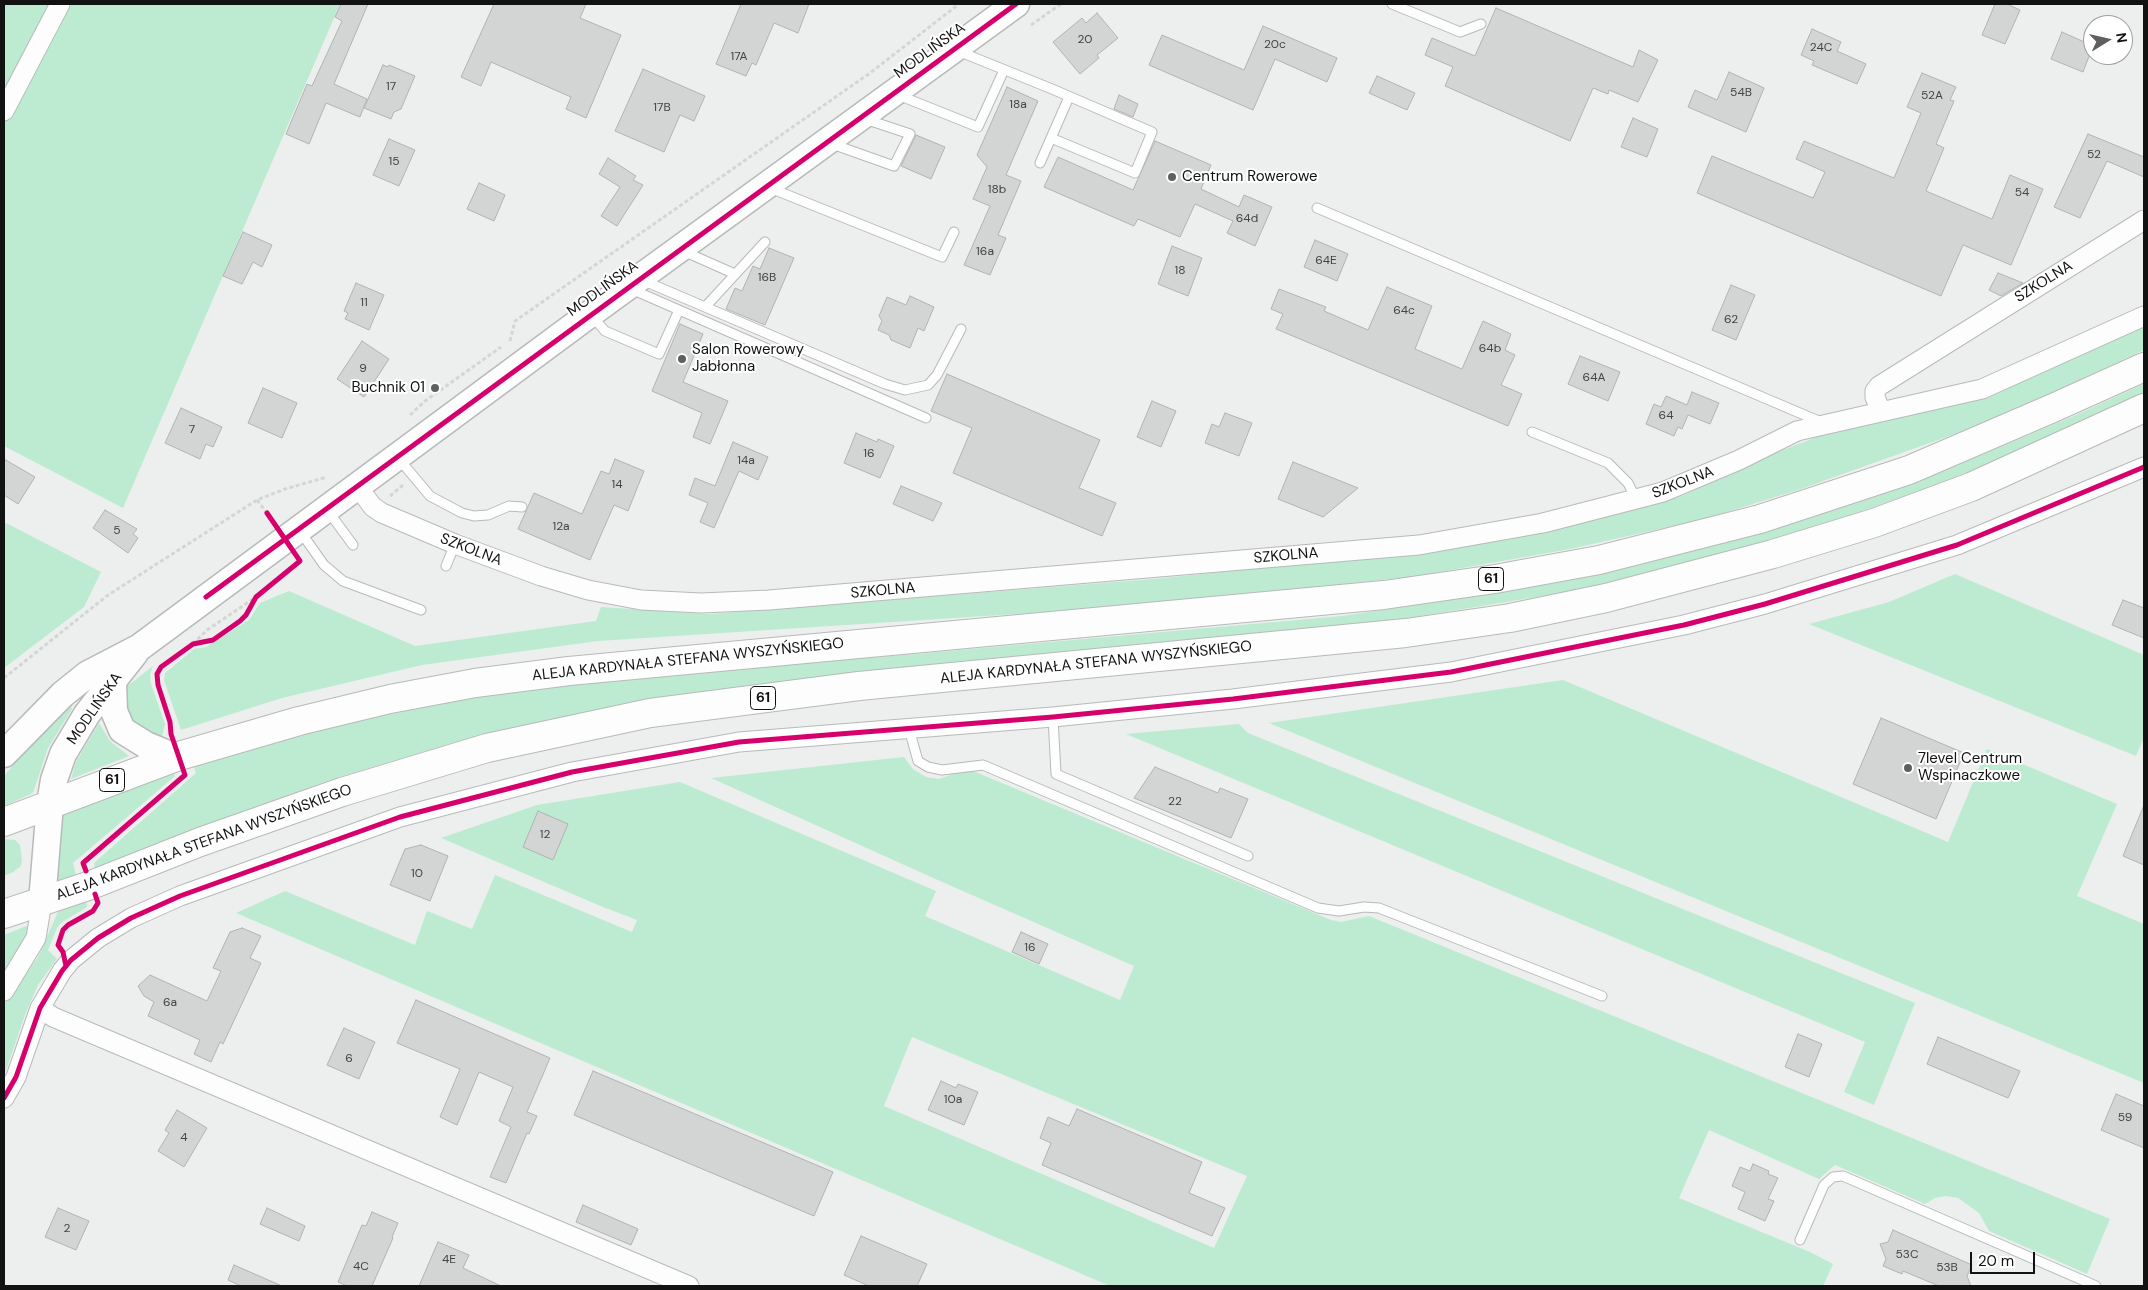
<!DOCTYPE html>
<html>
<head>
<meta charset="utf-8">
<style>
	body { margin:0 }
	#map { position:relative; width:2148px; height:1290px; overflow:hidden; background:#ecefed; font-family:"DM Sans",sans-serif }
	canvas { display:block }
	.frame { position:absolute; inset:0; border:5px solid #111211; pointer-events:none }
	.north { position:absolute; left:2083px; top:15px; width:50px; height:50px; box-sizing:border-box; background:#fff; border:1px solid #a0a0a0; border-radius:50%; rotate:81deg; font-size:14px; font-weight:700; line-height:20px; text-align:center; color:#111211 }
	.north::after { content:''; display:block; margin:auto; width:18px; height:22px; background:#5e5f5e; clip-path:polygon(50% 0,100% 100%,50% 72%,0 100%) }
	.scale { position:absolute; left:1970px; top:1252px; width:65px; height:22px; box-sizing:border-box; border:2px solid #111211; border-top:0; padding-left:6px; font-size:15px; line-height:18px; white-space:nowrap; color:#111211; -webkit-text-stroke:4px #fff; paint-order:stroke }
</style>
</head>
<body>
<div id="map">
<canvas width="2148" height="1290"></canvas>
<div class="frame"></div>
<div class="north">N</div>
<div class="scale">20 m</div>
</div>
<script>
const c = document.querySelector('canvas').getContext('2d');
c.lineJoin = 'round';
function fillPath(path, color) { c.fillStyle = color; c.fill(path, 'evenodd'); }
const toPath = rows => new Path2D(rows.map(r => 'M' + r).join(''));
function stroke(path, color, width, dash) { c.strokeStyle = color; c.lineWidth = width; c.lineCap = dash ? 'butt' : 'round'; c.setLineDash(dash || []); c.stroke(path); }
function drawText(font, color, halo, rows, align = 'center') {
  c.font = font + ' "DM Sans",sans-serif'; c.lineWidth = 4; c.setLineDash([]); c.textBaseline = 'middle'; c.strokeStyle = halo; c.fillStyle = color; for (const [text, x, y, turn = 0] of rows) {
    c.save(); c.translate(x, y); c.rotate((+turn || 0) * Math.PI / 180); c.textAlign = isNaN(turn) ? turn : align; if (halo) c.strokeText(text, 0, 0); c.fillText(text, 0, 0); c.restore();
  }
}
const green = toPath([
	[4,4,340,4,123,508,4,446],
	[2144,326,2144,350,1994,420,1798,490,1704,519,1570,549,1417,576,1156,605,598,641,422,665,282,698,181,730,164,680,165,673,194,649,206,647,249,620,260,603,289,591,415,646,596,621,601,607,709,614,1153,579,1417,552,1565,527,1682,496,1773,454,1819,436,1875,421],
	[2144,384,2144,397,1944,482,1832,522,1661,571,1567,592,1341,629,903,668,744,686,603,710,467,739,330,780,95,868,94,863,196,773,193,765,339,725,462,699,604,680,741,666,904,655,1342,616,1485,594,1827,511,1941,472,2076,415],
	[4,522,101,572,84,607,4,668],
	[1955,574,2144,655,2144,737,2136,756,1809,624,1889,602],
	[153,666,150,675,151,684,165,724,162,736,153,738,127,724,125,688],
	[1563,680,1948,842,1987,749,2117,804,2077,896,2144,924,2144,1083,1269,723],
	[71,707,72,709,48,748,33,793,4,806,4,776,44,731],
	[99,723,110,741,129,756,71,779,76,762],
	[1239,724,1248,733,1915,1003,1874,1105,1844,1092,1865,1042,1126,734],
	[904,757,913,769,926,777,939,779,959,772,973,771,1331,920,1341,922,1369,916,2110,1219,2087,1274,1989,1231,1979,1213,1958,1198,1946,1196,1935,1198,1925,1204,1835,1165,1819,1179,1709,1130,1679,1198,1810,1252,1833,1264,1823,1286,1110,1286,236,913,285,891,415,945,427,911,472,929,495,875,632,932,637,920,603,907,441,838,537,805,680,782,936,891,925,916,1120,1000,1134,966,940,881,711,778],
	[912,1037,1247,1176,1214,1248,884,1106],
	[173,772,175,776,73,863,76,875,57,882,54,879,63,812],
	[4,839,15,840,20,845,22,860,21,866,13,872,4,876],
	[86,900,87,907,61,923,57,928,48,950,57,959,38,985,25,1015,4,1076,4,1004,38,957,58,912],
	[31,924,24,945,4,971,4,935]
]);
const building = toPath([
	[341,4,368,4,334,84,367,99,360,117,326,103,309,144,286,134,307,84,312,86,342,21,335,17,341,4],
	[494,4,586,4,580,18,621,35,586,118,566,109,571,97,491,62,481,86,461,77,494,4],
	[741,4,809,4,798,33,774,23,756,65,752,63,746,76,716,64,741,4],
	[1995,4,2007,4,2020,10,2005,44,1982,35,1995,4],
	[1496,8,1633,67,1639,50,1658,60,1638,102,1609,90,1608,94,1593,88,1570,141,1445,86,1453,67,1425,55,1432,38,1475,56,1496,8],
	[1097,13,1118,38,1097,55,1099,58,1080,74,1053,42,1082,18,1086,23,1097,13],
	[1263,26,1337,58,1327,82,1275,59,1253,110,1149,65,1162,35,1244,70,1263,26],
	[1812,29,1841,42,1837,51,1866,64,1857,84,1812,65,1814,61,1801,55,1812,29],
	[2062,32,2093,46,2083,72,2051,59,2062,32],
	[383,65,388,67,389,65,415,76,401,109,394,112,391,119,364,108,383,65],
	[643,69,705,96,694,121,680,115,664,152,615,131,643,69],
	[1729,72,1764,88,1746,132,1688,107,1695,90,1717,100,1729,72],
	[1922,73,1956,87,1950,100,1954,101,1936,144,1944,148,1926,191,1992,219,2010,175,2043,189,2011,265,1963,245,1941,296,1697,193,1712,156,1813,198,1825,172,1796,159,1804,141,1894,178,1921,113,1907,107,1922,73],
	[1377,76,1415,93,1407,110,1369,93,1377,76],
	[1007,87,1038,101,1006,175,1021,181,998,235,1006,238,990,275,964,265,990,206,973,199,987,167,977,155,1007,87],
	[1119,95,1138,104,1133,117,1114,109,1119,95],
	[1633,118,1658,129,1647,157,1621,147,1633,118],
	[2088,134,2144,157,2144,177,2107,161,2080,218,2054,207,2088,134],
	[916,135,945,147,931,179,901,166,916,135],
	[389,139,415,150,399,186,373,175,389,139],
	[1155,141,1211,165,1201,189,1239,207,1244,195,1272,207,1255,246,1227,233,1233,221,1195,204,1180,237,1138,219,1134,226,1044,187,1058,157,1133,190,1155,141],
	[608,158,636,176,633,180,643,185,617,226,601,216,620,187,599,174,608,158],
	[479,183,505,195,494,221,467,209,479,183],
	[243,232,272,245,262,267,253,262,242,284,223,276,243,232],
	[1315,240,1348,254,1337,281,1304,267,1315,240],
	[1172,246,1202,258,1188,296,1158,284,1172,246],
	[769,248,794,258,765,325,726,309,735,288,742,291,753,266,760,269,769,248],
	[1998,273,2023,283,2001,296,1989,290,1998,273],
	[356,283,384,295,369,330,345,319,348,313,344,311,356,283],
	[1731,285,1755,295,1736,340,1712,330,1731,285],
	[1387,287,1432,306,1415,349,1462,369,1483,321,1511,334,1505,350,1515,355,1501,385,1522,394,1508,426,1276,329,1283,314,1271,309,1279,289,1326,307,1324,311,1368,330,1387,287],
	[910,296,934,307,924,331,918,328,910,348,891,340,889,335,878,330,882,321,879,316,887,297,906,305,910,296],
	[680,324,703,334,683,382,728,401,710,444,693,437,702,413,652,391,680,324],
	[362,341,389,359,364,397,337,379,362,341],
	[1580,356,1620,372,1608,401,1568,384,1580,356],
	[947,374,1100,440,1079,488,1116,503,1102,536,953,473,972,428,931,411,947,374],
	[263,388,297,403,282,438,248,423,263,388],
	[1692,392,1719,403,1710,424,1688,415,1682,429,1678,427,1674,436,1646,424,1654,404,1661,407,1666,396,1687,405,1692,392],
	[1152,401,1176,411,1161,447,1137,437,1152,401],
	[181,408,222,427,213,447,206,444,200,459,165,443,181,408],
	[1225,413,1252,423,1239,456,1205,443,1212,424,1219,427,1225,413],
	[856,433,877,442,878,439,894,446,880,478,844,463,856,433],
	[733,442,768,457,758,480,739,471,714,528,700,522,708,503,689,495,695,478,715,486,733,442],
	[4,459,35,477,18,504,4,495,4,459],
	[615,459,644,471,628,511,614,505,590,560,518,529,534,493,582,514,601,471,609,474,615,459],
	[1293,462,1358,488,1323,517,1278,499,1293,462],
	[901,486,942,503,933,521,893,504,901,486],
	[105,510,137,529,133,534,138,538,128,553,93,528,105,510],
	[2123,600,2144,608,2144,638,2112,625,2123,600],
	[1881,718,1964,753,1936,819,1853,784,1881,718],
	[1155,767,1218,793,1220,788,1248,799,1231,838,1134,798,1155,767],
	[2144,805,2144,865,2123,856,2144,805],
	[538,811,568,824,553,860,523,847,538,811],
	[421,845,448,856,430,901,390,885,405,849,421,845],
	[242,928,261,936,250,958,261,963,223,1044,220,1042,211,1062,194,1054,200,1040,148,1016,154,1002,144,996,138,986,150,975,207,1001,221,971,213,968,230,932,242,928],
	[1021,932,1048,944,1039,964,1012,952,1021,932],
	[416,1000,550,1058,527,1112,537,1116,529,1134,527,1133,506,1183,490,1177,511,1127,499,1121,513,1087,479,1072,457,1125,440,1117,460,1069,397,1043,416,1000],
	[344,1028,375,1042,359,1079,327,1065,344,1028],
	[1798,1034,1822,1044,1809,1077,1785,1067,1798,1034],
	[1938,1037,2020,1071,2008,1098,1927,1064,1938,1037],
	[593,1071,833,1172,814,1216,574,1115,593,1071],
	[941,1081,956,1088,958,1084,978,1092,964,1125,928,1110,941,1081],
	[2116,1094,2144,1106,2144,1148,2101,1130,2116,1094],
	[1077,1109,1202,1162,1189,1193,1225,1208,1212,1236,1042,1165,1051,1143,1040,1138,1048,1117,1069,1126,1077,1109],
	[177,1110,207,1128,184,1167,158,1151,169,1133,165,1130,177,1110],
	[1753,1164,1769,1171,1768,1174,1778,1178,1768,1199,1774,1201,1765,1221,1738,1209,1745,1192,1732,1186,1740,1167,1750,1171,1753,1164],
	[583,1205,638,1229,631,1245,576,1222,583,1205],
	[58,1208,89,1221,76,1250,45,1237,58,1208],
	[267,1208,305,1226,299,1241,260,1224,267,1208],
	[372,1212,398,1223,392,1237,393,1238,372,1286,347,1286,338,1282,362,1225,366,1226,372,1212],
	[1893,1230,1972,1265,1967,1276,1971,1286,1939,1286,1903,1271,1902,1274,1883,1266,1886,1259,1880,1244,1888,1242,1893,1230],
	[861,1236,927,1264,917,1286,869,1286,844,1275,861,1236],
	[438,1242,469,1255,463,1268,501,1286,419,1286,438,1242],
	[234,1265,282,1286,241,1286,228,1280,234,1265]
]);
const path = toPath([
	[1031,25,1061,4],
	[510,341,515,321,870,73,959,4],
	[410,415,425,401,501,347],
	[390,496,403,485],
	[257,500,267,513],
	[193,644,207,630,256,597],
	[4,678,108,595,257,500,285,489,327,477]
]);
const service = toPath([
	[1392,4,1460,32,1481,24],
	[958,51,1052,89,1152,132,1135,173,1051,138,1069,97],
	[898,95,978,127,1004,70],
	[832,144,894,166,910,134,865,119],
	[1040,163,1051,138],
	[770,188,942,257,954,232],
	[1317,208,1821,422],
	[683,251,735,274],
	[642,280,885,384,905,390,928,385,937,375,961,329],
	[631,289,926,418],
	[706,306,765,242],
	[592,316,605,331,659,354,679,310],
	[1532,432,1608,463,1628,483,1636,499],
	[399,459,430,496,462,513,474,516,488,515,509,506,522,507],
	[328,511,353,545],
	[300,531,324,565,343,581,421,610],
	[446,566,455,544],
	[1053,717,1056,774,1248,856],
	[909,729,918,761,928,767,942,770,983,765,1318,908,1339,911,1364,907,1379,908,1602,996],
	[1800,1240,1824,1185,1833,1177,1843,1176,2096,1286]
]);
const minor = toPath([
	[4,111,60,4],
	[1881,412,1875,397,1875,391,1879,386,2144,220],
	[357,486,373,507,382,513,455,544,541,576,588,590,641,600,701,603,769,600,1419,545,1543,523,1663,492,1739,460,1797,431,1982,389,2144,316],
	[4,991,36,938,42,902],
	[40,1008,53,1017,689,1286],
	[4,1098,16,1077,40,1008,62,971,71,960,98,938,131,918,180,896,400,817,572,772,739,742,1053,717,1233,699,1451,672,1684,625,1765,604,1957,545,2144,467]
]);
const secondary = toPath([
	[113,682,114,711,122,730,146,745,175,757],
	[4,754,63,694,88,674,140,647,590,314,1016,4],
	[42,902,50,804,54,780,63,754,87,714,135,653]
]);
const primary = toPath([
	[4,822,179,756,299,721,390,699,475,683,569,671,1384,595,1495,579,1599,560,1760,519,1909,470,2053,408,2144,367],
	[4,914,91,885,200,842,342,792,487,748,650,713,859,686,1406,633,1510,618,1606,598,1773,554,1874,523,1971,487,2144,408]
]);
const cycleway = toPath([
	[206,597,1016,4],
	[86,871,83,863,185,775,171,734,170,722,158,685,157,674,161,667,193,644,213,640,240,621,246,615,256,597,300,561,267,513],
	[66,966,63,952,58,945,63,930,68,925,93,911,98,903,95,894],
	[4,1098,16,1077,40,1008,62,971,71,960,98,938,131,918,180,896,400,817,572,772,739,742,1053,717,1233,699,1451,672,1684,625,1765,604,1957,545,2144,467]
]);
const markers = [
	[1172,177,5,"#5e5f5e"],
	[682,359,5,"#5e5f5e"],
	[435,388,5,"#5e5f5e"],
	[1908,768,5,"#5e5f5e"]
];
const numberNames = [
	["20",1085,40],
	["20c",1275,45],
	["24C",1821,48],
	["17A",739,57],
	["17",391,87],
	["54B",1741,93],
	["52A",1932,96],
	["18a",1018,105],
	["17B",662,108],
	["52",2094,155],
	["15",394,162],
	["18b",997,190],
	["54",2022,193],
	["64d",1247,219],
	["16a",985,252],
	["64E",1326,261],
	["18",1180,271],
	["16B",767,278],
	["11",364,303],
	["64c",1404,311],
	["62",1731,320],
	["64b",1490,349],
	["9",363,369],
	["64A",1594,378],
	["64",1666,416],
	["7",192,430],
	["16",869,454],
	["14a",746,461],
	["14",617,485],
	["12a",561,527],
	["5",117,531],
	["22",1175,802],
	["12",545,835],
	["10",417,874],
	["16",1030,948],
	["6a",170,1003],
	["6",349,1059],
	["10a",953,1100],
	["59",2125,1118],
	["4",184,1138],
	["2",67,1229],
	["53C",1907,1255],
	["4E",449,1260],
	["4C",361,1267],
	["53B",1947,1268]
];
const shields = [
	[1491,579,25],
	[763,698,25],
	[112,780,25]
];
const shieldNames = [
	["61",1491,579],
	["61",763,698],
	["61",112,780]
];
const streetNames = [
	["MODLIŃSKA",930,51,-36],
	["SZKOLNA",2044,282,-32],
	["MODLIŃSKA",603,289,-36],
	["SZKOLNA",1683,483,-21],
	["SZKOLNA",471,550,21],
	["SZKOLNA",1286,556,-5],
	["SZKOLNA",883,591,-5],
	["ALEJA KARDYNAŁA STEFANA WYSZYŃSKIEGO",688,660,-6],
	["ALEJA KARDYNAŁA STEFANA WYSZYŃSKIEGO",1096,663,-6],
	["MODLIŃSKA",95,709,-55],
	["ALEJA KARDYNAŁA STEFANA WYSZYŃSKIEGO",204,843,-20]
];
const poiNames = [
	["Centrum Rowerowe",1182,177],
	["Salon Rowerowy",692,350],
	["Jabłonna",692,367],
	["Buchnik 01",425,388,"right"],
	["7level Centrum",1918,759],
	["Wspinaczkowe",1918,776]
];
fillPath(green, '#bcebd2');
fillPath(building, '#d3d5d4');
stroke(building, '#b1b3b2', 1);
stroke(service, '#b8bab9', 11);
stroke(minor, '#b8bab9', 21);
stroke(secondary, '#b8bab9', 29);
stroke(primary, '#b8bab9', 30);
stroke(path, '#d4d6d5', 3, [4, 2.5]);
stroke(service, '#fcfdfc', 9);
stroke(minor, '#fcfdfc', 19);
stroke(secondary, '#fcfdfc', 26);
stroke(primary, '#fcfdfc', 28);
stroke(cycleway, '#d6006c', 5);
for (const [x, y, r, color] of markers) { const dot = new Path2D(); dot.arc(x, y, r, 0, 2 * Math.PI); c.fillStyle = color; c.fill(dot); stroke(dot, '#fff', 2); }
drawText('12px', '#424342', null, numberNames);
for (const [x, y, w] of shields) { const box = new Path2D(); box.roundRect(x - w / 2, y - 11.5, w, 23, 4); c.fillStyle = '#fff'; c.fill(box); stroke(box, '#111211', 1); }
drawText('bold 14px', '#111211', null, shieldNames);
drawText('15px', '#111211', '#fff', streetNames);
drawText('15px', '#111211', '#fff', poiNames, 'left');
</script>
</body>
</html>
